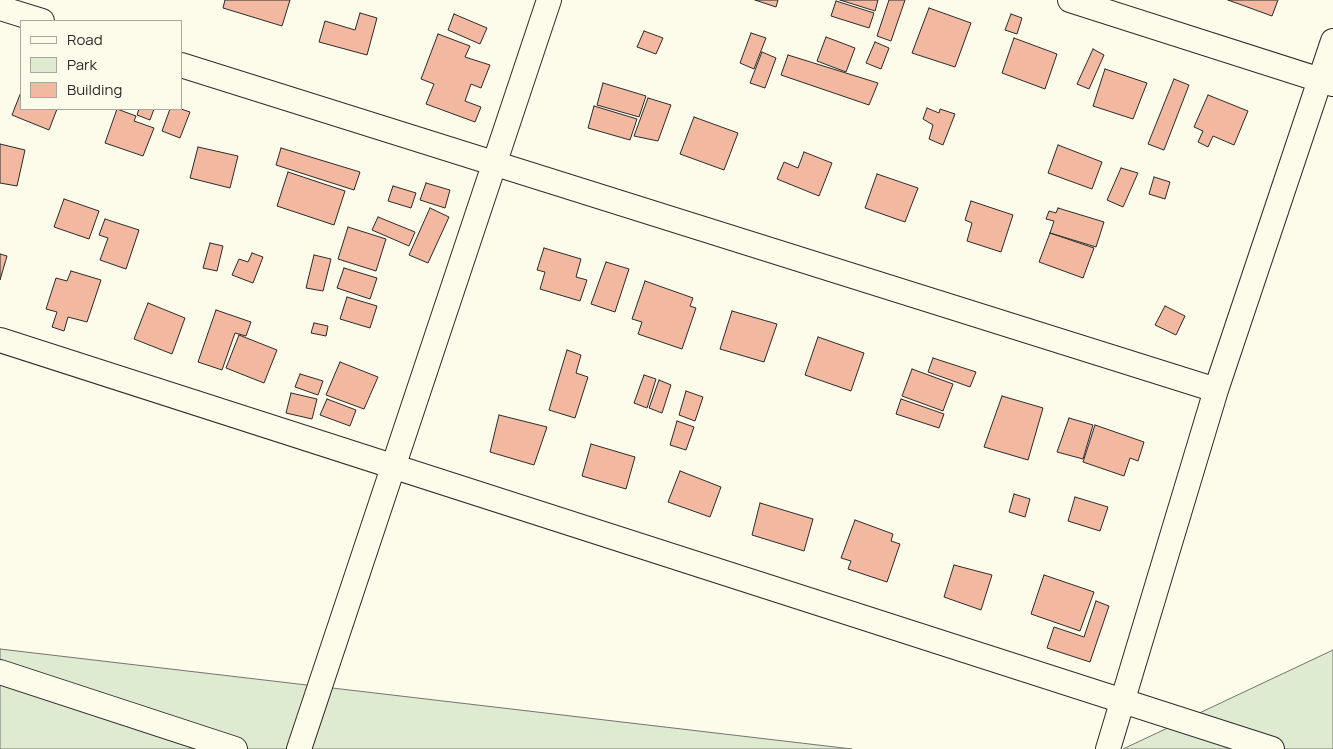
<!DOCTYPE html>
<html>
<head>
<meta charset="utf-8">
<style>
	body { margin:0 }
	#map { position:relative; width:1333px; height:749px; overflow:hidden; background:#fdfbea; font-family:Manrope,sans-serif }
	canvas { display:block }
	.legend { position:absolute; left:20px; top:20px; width:162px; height:90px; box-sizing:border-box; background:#fdfbea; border:1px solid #a9a89e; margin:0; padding:6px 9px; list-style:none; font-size:15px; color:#2b2b2b }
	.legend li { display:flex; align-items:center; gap:10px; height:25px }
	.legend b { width:25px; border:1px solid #a9a89e }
</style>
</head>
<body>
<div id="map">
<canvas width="1333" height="749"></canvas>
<ul class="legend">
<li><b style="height:6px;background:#fdfbea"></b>Road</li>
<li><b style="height:14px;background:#deebd1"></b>Park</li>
<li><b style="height:14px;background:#f2b8a0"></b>Building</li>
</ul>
</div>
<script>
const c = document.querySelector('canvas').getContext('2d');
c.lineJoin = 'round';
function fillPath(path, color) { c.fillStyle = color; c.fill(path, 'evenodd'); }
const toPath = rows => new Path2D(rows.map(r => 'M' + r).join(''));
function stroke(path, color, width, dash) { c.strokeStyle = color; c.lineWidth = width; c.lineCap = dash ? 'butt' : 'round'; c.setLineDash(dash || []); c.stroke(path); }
const green = toPath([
	[0,649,852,749,0,749,0,649],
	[1333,650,1333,749,1123,749,1333,650]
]);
const building = toPath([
	[225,0,290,0,282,26,223,8,225,0],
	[755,0,778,0,776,7,755,0],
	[840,0,878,0,875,11,840,0],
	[889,0,905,0,891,41,877,36,889,0],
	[1228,0,1278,0,1272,16,1228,0],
	[836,1,874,13,869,28,831,16,836,1],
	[929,8,971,23,955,67,912,53,929,8],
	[360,13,377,18,367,55,319,42,325,21,355,30,360,13],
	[454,14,487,28,480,44,448,30,454,14],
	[1011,14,1022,18,1017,34,1005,30,1011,14],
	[644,31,663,38,656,54,637,47,644,31],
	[751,33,766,38,754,69,740,63,751,33],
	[438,34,470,46,465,57,490,65,481,88,471,84,465,101,481,107,475,122,426,104,434,84,421,79,438,34],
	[826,37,855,48,846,72,817,61,826,37],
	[1014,38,1057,54,1045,89,1002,73,1014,38],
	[875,42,889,48,881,69,866,63,875,42],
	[1093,49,1104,55,1089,89,1077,84,1093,49],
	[762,52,776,58,765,88,750,83,762,52],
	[788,55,878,83,869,105,781,75,788,55],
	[1105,69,1147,83,1133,119,1093,106,1105,69],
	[1174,79,1189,85,1164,150,1148,144,1174,79],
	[603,83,646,96,639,117,597,105,603,83],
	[21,92,21,109,57,109,49,130,12,115,21,92],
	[1208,95,1248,111,1234,145,1213,136,1208,147,1198,142,1203,131,1194,127,1208,95],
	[648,98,671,105,658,141,634,136,648,98],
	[594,106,637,119,630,140,588,128,594,106],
	[927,108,939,113,940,109,955,114,943,145,929,139,933,125,923,119,927,108],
	[117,109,136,116,134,121,154,128,143,156,105,143,117,109],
	[139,109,154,109,150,120,137,115,139,109],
	[170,109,181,109,190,112,180,138,162,131,170,109],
	[694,117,738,133,724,170,680,154,694,117],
	[0,144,25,150,17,186,0,183,0,144],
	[1058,145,1102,162,1092,189,1048,173,1058,145],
	[198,147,238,156,230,188,190,178,198,147],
	[281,148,360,172,354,190,276,165,281,148],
	[804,152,832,163,819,196,777,179,784,162,798,168,804,152],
	[1121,168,1138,173,1123,207,1107,200,1121,168],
	[288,172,345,191,334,225,277,206,288,172],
	[877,174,918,188,905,222,865,208,877,174],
	[1154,177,1170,182,1165,199,1149,194,1154,177],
	[426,183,450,190,445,208,420,200,426,183],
	[393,186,416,193,411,208,388,201,393,186],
	[64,199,99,211,89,239,54,227,64,199],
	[971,201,1013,215,1001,252,967,241,972,223,965,220,971,201],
	[430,208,449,217,428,263,409,255,430,208],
	[1058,208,1104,222,1096,247,1050,233,1054,221,1046,219,1049,211,1056,213,1058,208],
	[378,217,415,232,409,246,372,230,378,217],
	[105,219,139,230,126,269,100,260,108,238,99,235,105,219],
	[348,227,386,239,376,271,338,259,348,227],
	[1050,233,1094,248,1083,278,1039,262,1050,233],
	[210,243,223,246,217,271,203,268,210,243],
	[544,248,581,259,576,277,587,280,580,301,540,289,545,272,537,270,544,248],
	[252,253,263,257,253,283,232,275,239,259,248,262,252,253],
	[0,254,7,256,0,280,0,254],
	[314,255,331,259,323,291,306,288,314,255],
	[606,262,629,269,615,312,591,304,606,262],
	[344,268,377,278,370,299,337,288,344,268],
	[71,271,101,280,87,322,68,317,64,331,52,327,57,312,46,309,56,278,67,281,71,271],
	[645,281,693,298,690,306,696,308,682,349,638,334,642,322,632,319,645,281],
	[347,297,377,306,370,328,340,319,347,297],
	[148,303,185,318,172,354,134,339,148,303],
	[1165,306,1185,316,1176,335,1155,325,1165,306],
	[216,310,251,322,246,336,235,333,222,370,198,362,216,310],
	[732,311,777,324,764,362,720,349,732,311],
	[314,323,328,326,326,336,311,333,314,323],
	[239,335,277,350,264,383,226,368,239,335],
	[818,337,864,353,851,391,805,375,818,337],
	[567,350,581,355,576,373,588,377,575,418,549,410,567,350],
	[933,358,976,372,970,387,928,372,933,358],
	[340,362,378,377,364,409,326,395,340,362],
	[912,369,953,384,943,411,902,396,912,369],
	[300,374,323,381,318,395,295,387,300,374],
	[644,375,656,379,647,408,634,403,644,375],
	[659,380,671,385,662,413,649,408,659,380],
	[686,391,703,397,695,421,679,415,686,391],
	[291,393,317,399,312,419,286,413,291,393],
	[1002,396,1043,408,1028,460,984,447,1002,396],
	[327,399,356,410,350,426,320,415,327,399],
	[901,399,944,414,939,428,896,414,901,399],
	[499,415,547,427,534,465,490,452,499,415],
	[1069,418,1093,425,1083,459,1057,452,1069,418],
	[677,421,694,427,686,450,670,445,677,421],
	[1095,425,1144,442,1138,461,1130,458,1124,476,1083,462,1095,425],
	[591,444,635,457,626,489,582,476,591,444],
	[680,471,721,487,710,517,668,502,680,471],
	[1014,494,1030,499,1025,517,1009,512,1014,494],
	[1075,497,1108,507,1100,531,1068,521,1075,497],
	[760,503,813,519,804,551,752,535,760,503],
	[855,520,893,534,891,541,900,544,887,582,848,569,851,561,841,558,855,520],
	[954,565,992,575,981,610,944,597,954,565],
	[1044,575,1094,592,1080,631,1031,614,1044,575],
	[1096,601,1109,606,1090,662,1047,648,1054,627,1084,637,1096,601]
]);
const minor = toPath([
	[1070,0,1333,84],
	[0,8,42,21],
	[181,65,1216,390],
	[0,340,1272,749],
	[0,672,235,749],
	[299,749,549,0],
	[1108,749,1216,390,1333,41]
]);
fillPath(green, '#deebd1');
stroke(green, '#74746e', 1);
fillPath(building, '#f2b8a0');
stroke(building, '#2b2b2b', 1);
stroke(minor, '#2b2b2b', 26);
stroke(minor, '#fdfbea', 24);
</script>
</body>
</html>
